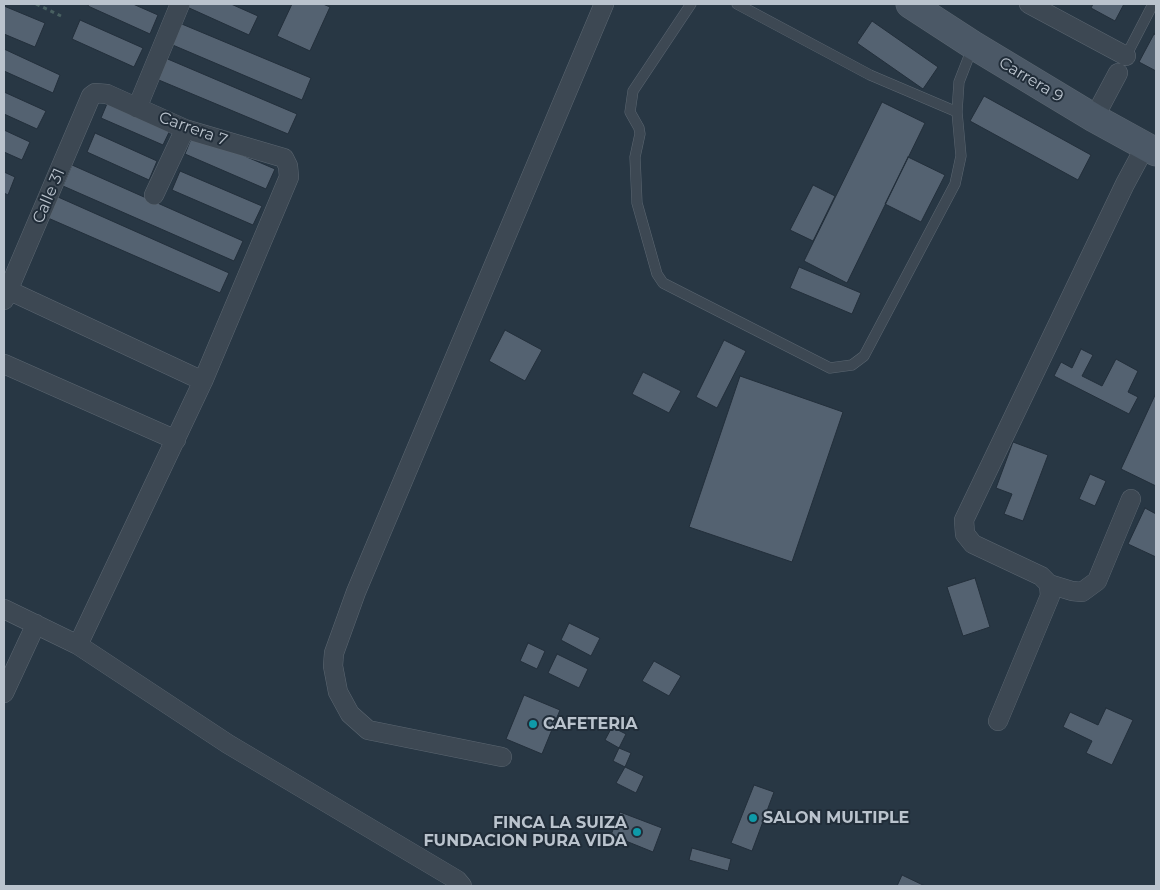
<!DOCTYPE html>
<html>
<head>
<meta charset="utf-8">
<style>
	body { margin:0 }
	#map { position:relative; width:1160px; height:890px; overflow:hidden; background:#283744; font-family:Montserrat,sans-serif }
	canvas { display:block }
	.frame { position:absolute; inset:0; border:5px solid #bac3cd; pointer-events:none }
</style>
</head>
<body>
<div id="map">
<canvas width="1160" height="890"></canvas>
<div class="frame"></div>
</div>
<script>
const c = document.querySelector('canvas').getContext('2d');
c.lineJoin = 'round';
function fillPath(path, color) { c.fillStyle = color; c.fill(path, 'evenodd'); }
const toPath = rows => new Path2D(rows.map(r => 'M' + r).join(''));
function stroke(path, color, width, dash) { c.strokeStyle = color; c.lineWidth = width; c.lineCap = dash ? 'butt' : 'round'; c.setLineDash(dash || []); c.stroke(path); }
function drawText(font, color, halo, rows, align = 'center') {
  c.font = font + ' Montserrat,sans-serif'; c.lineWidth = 4; c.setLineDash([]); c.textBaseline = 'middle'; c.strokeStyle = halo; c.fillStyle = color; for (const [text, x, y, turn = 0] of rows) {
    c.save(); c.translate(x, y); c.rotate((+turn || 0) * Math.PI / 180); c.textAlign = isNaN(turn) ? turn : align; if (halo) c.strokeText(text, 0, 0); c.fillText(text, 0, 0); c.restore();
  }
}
const building = toPath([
	[89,4,133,4,158,15,150,34,88,6,89,4],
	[188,4,231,4,258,16,249,35,187,7,188,4],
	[292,4,323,4,330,7,310,51,277,36,292,4],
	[1093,4,1124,4,1115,21,1091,8,1093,4],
	[4,6,45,23,35,47,4,34,4,6],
	[80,20,143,48,134,67,72,39,80,20],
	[872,21,938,67,923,89,857,43,872,21],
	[177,22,311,78,302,100,168,43,177,22],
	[1154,34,1156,35,1156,71,1139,62,1154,34],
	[4,49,60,75,53,93,4,71,4,49],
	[163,57,297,114,288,134,154,78,163,57],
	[4,92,46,111,37,129,4,114,4,92],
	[984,96,1091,155,1078,180,970,121,984,96],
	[109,99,172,126,163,145,101,118,109,99],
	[882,102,925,123,847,283,804,261,882,102],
	[4,130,30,142,22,160,4,152,4,130],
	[95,133,157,161,149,180,87,152,95,133],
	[193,134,275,169,266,189,185,154,193,134],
	[908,157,945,175,921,222,885,204,908,157],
	[72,165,243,241,234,261,63,186,72,165],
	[180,171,262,206,253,225,172,190,180,171],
	[4,172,15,177,8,195,4,193,4,172],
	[813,185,835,196,813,241,790,230,813,185],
	[58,197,229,273,220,293,48,218,58,197],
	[799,267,861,293,852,314,790,288,799,267],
	[505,330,542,350,525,381,489,361,505,330],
	[724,340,746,351,717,408,696,397,724,340],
	[1081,349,1093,355,1082,376,1102,386,1116,359,1138,371,1128,392,1138,397,1129,414,1054,376,1061,362,1072,368,1081,349],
	[643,372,681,391,669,413,632,394,643,372],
	[740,376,843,412,792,562,689,527,740,376],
	[1156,393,1156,486,1121,469,1156,393],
	[1013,442,1048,455,1023,521,1004,514,1012,494,996,488,1013,442],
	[1090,474,1106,481,1095,506,1079,499,1090,474],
	[1145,508,1156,514,1156,557,1128,544,1145,508],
	[975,578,990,627,963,636,947,587,975,578],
	[569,623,600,638,591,656,561,640,569,623],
	[528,643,545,651,537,669,520,661,528,643],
	[557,654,588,669,579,688,548,673,557,654],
	[654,661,681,676,669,696,642,681,654,661],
	[524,695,560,710,542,754,506,739,524,695],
	[1106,708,1133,720,1112,765,1086,753,1092,741,1063,727,1070,712,1098,725,1106,708],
	[612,727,626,734,619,748,605,740,612,727],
	[619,748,631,753,625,767,613,761,619,748],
	[625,767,644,776,636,793,616,783,625,767],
	[754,785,774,792,752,851,731,843,754,785],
	[620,812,662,828,653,852,611,835,620,812],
	[692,848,731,859,728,871,689,860,692,848],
	[902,875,925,886,897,886,902,875]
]);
const path = toPath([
	[36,4,61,16]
]);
const lane = toPath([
	[691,4,633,91,630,112,639,128,640,134,635,157,637,203,657,274,663,283,830,368,852,365,864,356,955,184,961,156,957,112,959,82,973,46],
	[737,4,870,75,957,112],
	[1125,58,1153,4]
]);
const street = toPath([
	[1029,4,1126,56],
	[137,108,180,4],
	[1094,118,1118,73],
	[154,195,185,129],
	[8,290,203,381],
	[4,300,91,96,95,93,107,94,185,129,284,158,288,166,289,177,203,381,78,645],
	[4,364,176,440],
	[1131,499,1097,581,1082,592,1072,591,1049,584,1041,576,973,544,965,534,964,520,1125,184,1146,145],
	[4,609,78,645,228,744,457,880,462,886],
	[4,693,36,624],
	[998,721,1050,596,1049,584],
	[502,757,368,730,350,714,338,692,333,666,334,653,356,592,604,4]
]);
const secondary = toPath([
	[910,4,973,45,1094,118,1156,152]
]);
const markers = [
	[533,724,5,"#0f9aa8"],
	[753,818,5,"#0f9aa8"],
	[637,832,5,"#0f9aa8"]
];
const streetNames = [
	["Carrera 9",1031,80,31],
	["Carrera 7",193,129,20],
	["Calle 31",49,196,-67]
];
const poiNames = [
	["CAFETERIA",543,724],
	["SALON MULTIPLE",763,818],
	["FINCA LA SUIZA",627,823,"right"],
	["FUNDACION PURA VIDA",627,841,"right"]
];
fillPath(building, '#546271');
stroke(building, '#232f3b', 1);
stroke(lane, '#5b6671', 11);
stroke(street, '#5b6671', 20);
stroke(secondary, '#5b6671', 29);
stroke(path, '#496061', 3, [4, 4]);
stroke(lane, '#3d4853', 10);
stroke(street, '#3d4853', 19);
stroke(secondary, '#4b5866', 28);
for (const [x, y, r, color] of markers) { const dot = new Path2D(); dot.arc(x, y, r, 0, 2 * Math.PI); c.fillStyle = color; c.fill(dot); stroke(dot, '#212d39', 2); }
drawText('16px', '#bac3cd', '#212d39', streetNames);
drawText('bold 16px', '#bac3cd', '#212d39', poiNames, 'left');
</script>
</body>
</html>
